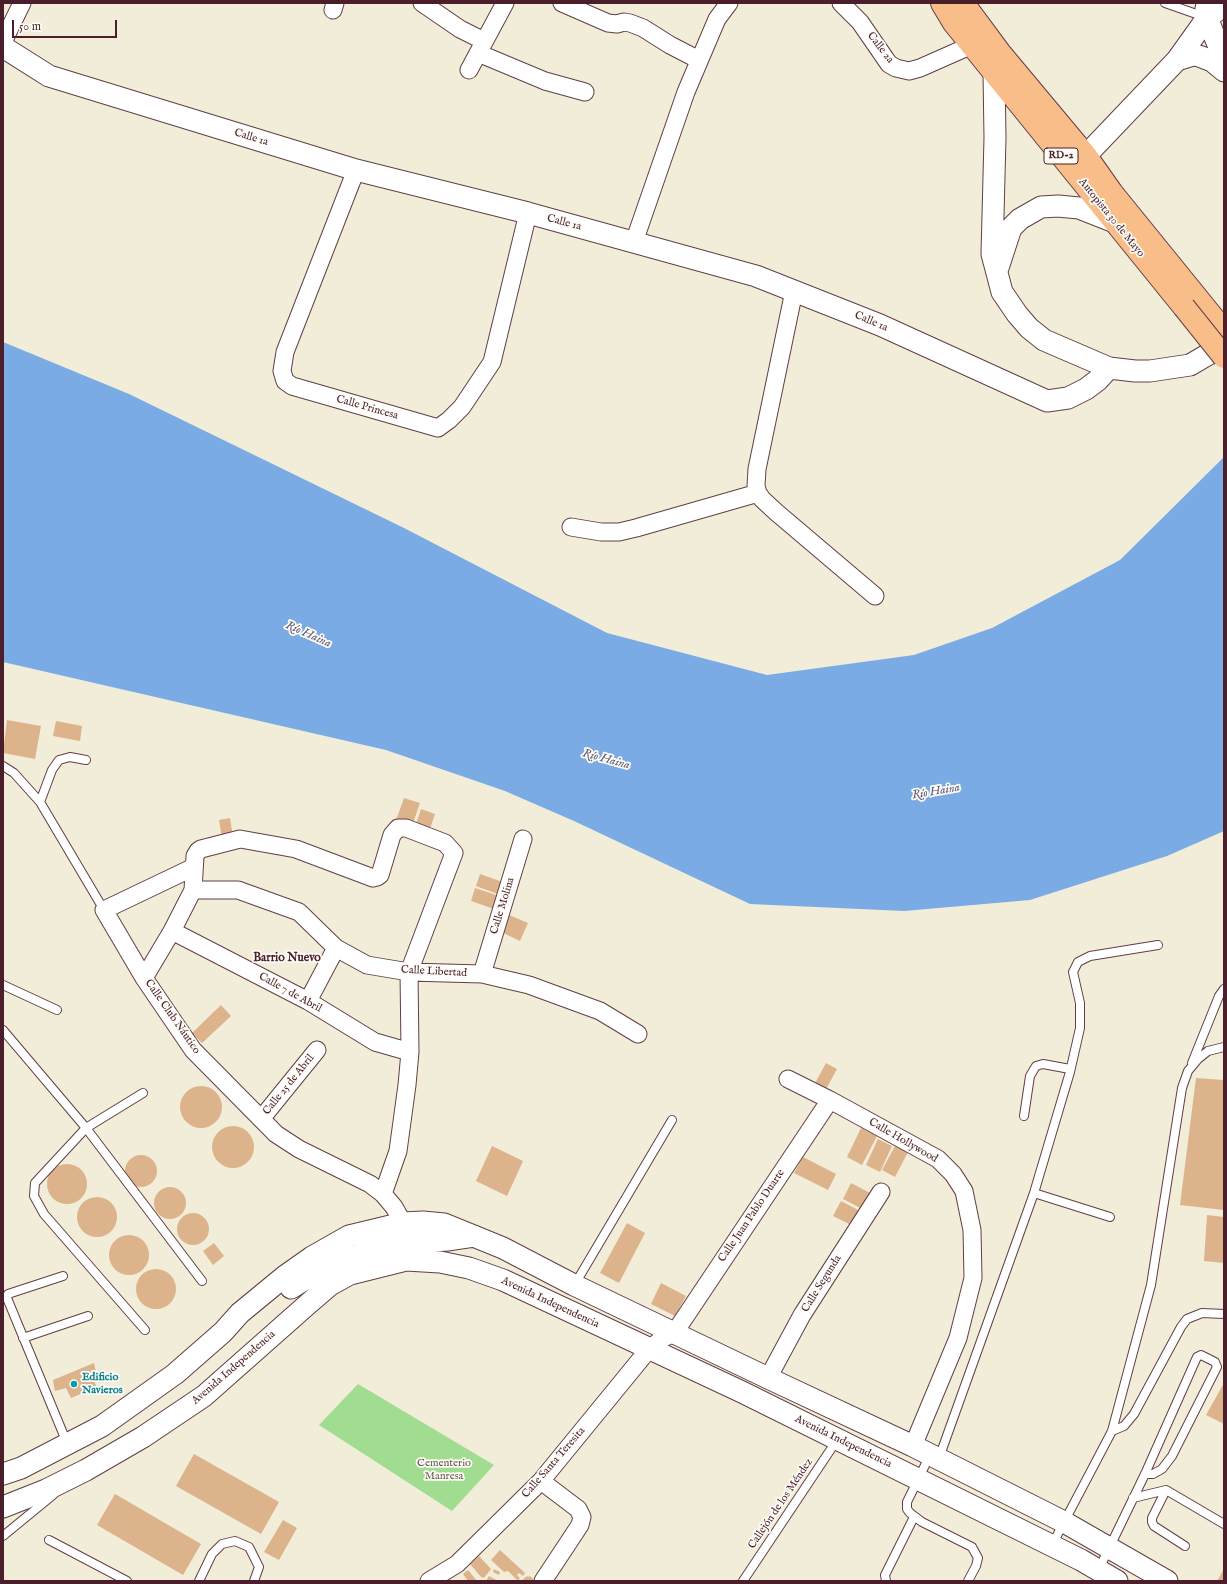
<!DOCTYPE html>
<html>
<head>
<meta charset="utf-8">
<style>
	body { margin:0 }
	#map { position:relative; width:1227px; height:1584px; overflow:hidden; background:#f1edd8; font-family:"IM FELL English",serif }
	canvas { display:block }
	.frame { position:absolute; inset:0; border:4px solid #4a1f2b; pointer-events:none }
	.scale { position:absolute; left:12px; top:20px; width:105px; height:18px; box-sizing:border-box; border:2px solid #4a1f2b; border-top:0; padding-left:5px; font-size:12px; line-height:14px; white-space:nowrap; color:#4a1f2b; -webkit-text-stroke:3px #fdfcf7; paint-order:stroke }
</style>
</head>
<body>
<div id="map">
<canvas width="1227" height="1584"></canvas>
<div class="frame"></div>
<div class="scale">50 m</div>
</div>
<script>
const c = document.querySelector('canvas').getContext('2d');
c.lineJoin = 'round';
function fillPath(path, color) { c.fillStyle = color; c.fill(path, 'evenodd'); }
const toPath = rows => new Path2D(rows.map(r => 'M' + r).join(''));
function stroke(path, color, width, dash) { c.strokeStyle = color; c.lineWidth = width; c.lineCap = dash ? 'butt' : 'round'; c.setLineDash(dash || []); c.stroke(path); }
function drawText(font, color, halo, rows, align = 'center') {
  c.font = font + ' "IM FELL English",serif'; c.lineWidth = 3.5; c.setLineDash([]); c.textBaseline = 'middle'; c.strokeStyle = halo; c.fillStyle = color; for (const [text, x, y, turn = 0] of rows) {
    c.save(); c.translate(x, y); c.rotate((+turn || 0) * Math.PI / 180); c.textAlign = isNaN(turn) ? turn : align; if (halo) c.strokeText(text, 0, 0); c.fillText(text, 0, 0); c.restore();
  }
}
const green = toPath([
	[358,1384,494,1465,452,1511,319,1425]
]);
const water = toPath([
	[3,342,129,394,404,528,607,633,767,675,914,655,992,628,1120,560,1224,457,1224,831,1167,856,1030,900,904,911,750,904,574,821,505,791,386,750,3,662]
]);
const building = toPath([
	[7,720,41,726,35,759,3,753],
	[56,721,82,726,80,741,53,736],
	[404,798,420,803,411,829,395,823],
	[421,809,435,814,428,835,414,830],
	[230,818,233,837,222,838,219,820],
	[480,874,508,884,503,896,476,886],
	[475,888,502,897,497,910,471,901],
	[509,915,528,923,520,941,501,932],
	[221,1005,231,1016,202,1043,192,1033],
	[826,1063,837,1069,824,1093,813,1087],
	[1196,1078,1224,1080,1224,1210,1180,1205],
	'180 1107a21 21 0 1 1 42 0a21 21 0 1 1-42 0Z',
	'212 1147a21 21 0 1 1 42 0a21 21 0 1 1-42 0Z',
	[861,1128,877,1136,862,1165,847,1157],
	[878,1139,892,1146,880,1172,866,1165],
	[492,1146,523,1161,507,1196,476,1181],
	[895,1146,908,1152,895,1177,882,1170],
	'125 1171a16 16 0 1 1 32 0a16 16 0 1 1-32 0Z',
	[803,1157,836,1174,828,1190,794,1173],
	'47 1184a20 20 0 1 1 40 0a20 20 0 1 1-40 0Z',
	[851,1183,874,1195,866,1211,843,1199],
	'154 1203a16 16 0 1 1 32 0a16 16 0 1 1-32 0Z',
	'77 1217a20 20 0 1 1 40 0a20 20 0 1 1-40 0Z',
	[841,1201,862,1212,855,1227,833,1216],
	'177 1229a16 16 0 1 1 32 0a16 16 0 1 1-32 0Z',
	[1207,1215,1224,1217,1224,1263,1204,1261],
	[627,1223,645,1233,619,1283,600,1273],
	'109 1255a20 20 0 1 1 40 0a20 20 0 1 1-40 0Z',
	[214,1243,224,1256,213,1265,203,1251],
	'136 1289a20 20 0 1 1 40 0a20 20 0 1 1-40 0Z',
	[661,1283,686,1296,675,1316,651,1304],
	[94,1363,96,1372,91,1376,97,1387,71,1398,66,1388,55,1391,53,1380],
	[1224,1383,1224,1424,1206,1415],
	[194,1454,279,1502,261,1534,176,1486],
	[115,1494,201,1544,183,1575,97,1525],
	[283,1520,297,1528,279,1560,264,1552],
	[500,1550,525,1573,523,1576,519,1573,517,1575,520,1578,518,1581,508,1571,504,1572,491,1560],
	[479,1556,491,1569,484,1578,483,1577,482,1578,470,1564],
	[1224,1568,1224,1581,1217,1581,1220,1576],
	[494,1569,500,1572,499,1575,493,1572],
	[468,1570,477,1581,468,1581,463,1574],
	[489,1576,498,1581,486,1581],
	[527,1576,528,1577,530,1576,535,1581,521,1581]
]);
const service = toPath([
	[1165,3,1205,17],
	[3,766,14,773,40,802,104,910],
	[40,802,52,770,59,760,70,757,86,760],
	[3,985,57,1010],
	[3,1030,86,1128,202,1281],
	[1192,1063,1219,996,1224,989],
	[143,1093,86,1128,35,1183,34,1196,44,1214,145,1330],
	[1024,1116,1030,1076,1036,1066,1043,1064,1070,1069],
	[1034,1193,1110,1217],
	[63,1276,8,1294,7,1298,67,1443],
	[575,1284,672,1120],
	[23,1338,88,1316],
	[1112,1431,1124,1426,1134,1414,1181,1327,1187,1319,1202,1313,1224,1314],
	[930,1455,907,1502,907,1509,910,1513,922,1522,972,1547,978,1558,976,1566,968,1581],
	[939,1458,1034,1193,1070,1072,1080,1028,1080,1003,1073,972,1078,962,1090,956,1158,945],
	[1166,1490,1152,1518,1152,1522,1154,1526,1185,1546],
	[1133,1498,1166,1490,1224,1524],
	[3,1536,53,1495],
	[49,1540,127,1581],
	[1052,1545,1112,1431,1151,1285,1182,1088,1188,1071,1198,1059,1208,1051,1224,1047],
	[1099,1569,1145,1474,1197,1357,1201,1355,1215,1362,1217,1367,1172,1456,1162,1469,1153,1474,1145,1474],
	[199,1581,212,1554,222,1544,235,1541,249,1547,259,1567,254,1581],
	[743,1581,837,1440],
	[886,1581,885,1575,914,1517]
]);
const minor = toPath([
	[422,3,460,29,484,41],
	[562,3,608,23,617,24,624,22,630,23,643,28,670,45,699,60],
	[841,3,860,22,889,64,896,68,909,71,920,68,972,45],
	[333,10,335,3],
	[3,42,22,3],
	[478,53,545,81,585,92],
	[469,70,505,3],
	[356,170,285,352,282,371,285,381,292,386,438,428,449,420,462,407,492,362,528,213],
	[634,242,686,92,717,19,729,3],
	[794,291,757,469,756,486,758,493,762,499,776,512,875,596],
	[571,527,601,532,619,532,636,528,758,493],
	[194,867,104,910,144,978,193,1050,276,1134,299,1149,370,1184,383,1194,394,1207,403,1223,405,1234],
	[193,890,238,890,299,912,336,948,367,965,409,972,482,974,529,985,600,1011,638,1034],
	[172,931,308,1001,375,1042,410,1052],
	[482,974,523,839],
	[144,978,172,931,193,890,195,856,198,851,201,849,240,839,296,849,373,878,377,877,380,875,392,835,398,828,406,828,445,843,454,853,409,972,410,1052,407,1085,398,1151,383,1194],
	[308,1001,336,948],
	[788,1079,830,1100,938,1159,953,1174,964,1191,972,1230,973,1278,958,1338,913,1446],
	[261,1119,317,1050],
	[768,1378,802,1315,881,1192],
	[541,1481,578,1509,582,1517,580,1525,543,1581],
	[429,1581,457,1564,541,1481,649,1349,662,1339,675,1332,830,1100]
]);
const tertiary = toPath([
	[1206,8,1207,18,1224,59],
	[3,47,49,76,356,170,528,213,756,276,880,325,1047,401,1068,398,1086,389,1098,380,1109,368],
	[1177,60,1193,55,1199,56,1212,61,1224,71],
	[994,72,995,138,992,254,1002,292,1017,314,1029,328,1044,340,1109,368,1135,371,1150,371,1190,365,1224,345],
	[1074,168,1177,60,1207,18,1218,10],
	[998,268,1011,228,1020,219,1041,207,1058,206,1079,208,1112,221],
	[291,1288,310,1276,326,1267,368,1252,406,1243,447,1240,474,1236],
	[3,1474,21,1468,102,1426,175,1374,223,1332,240,1313,285,1276,312,1257,349,1236,403,1223,423,1222,444,1224,503,1248,574,1285,768,1378,913,1446,1064,1522,1167,1581],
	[3,1507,46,1490,86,1470,143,1437,204,1396,308,1304,330,1285,350,1274,406,1260,440,1262,469,1268,503,1280,742,1392,1081,1560,1117,1581]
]);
const trunk = toPath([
	[942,3,954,23,1184,307],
	[963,3,1000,53,1086,156,1112,193,1224,331]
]);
const trunkBridge = toPath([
	[1184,307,1224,357]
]);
const markers = [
	[74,1384,4,"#0f9aa8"]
];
const shields = [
	[1061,156,34]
];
const shieldNames = [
	["RD-2",1061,156]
];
const streetNames = [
	["Calle 2a",880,48,52],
	["Calle 1a",251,138,17],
	["Autopista 30 de Mayo",1111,218,51],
	["Calle 1a",564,223,15],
	["Calle 1a",871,322,23],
	["Calle Princesa",367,408,16],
	["Calle Molina",503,906,-73],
	["Calle Libertad",434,972,3],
	["Calle 7 de Abril",290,993,29],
	["Calle Club Náutico",172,1017,55],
	["Calle 25 de Abril",289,1085,-51],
	["Calle Hollywood",903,1141,30],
	["Calle Juan Pablo Duarte",752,1216,-56],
	["Calle Segunda",822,1284,-58],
	["Avenida Independencia",550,1303,25],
	["Avenida Independencia",234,1368,-41],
	["Avenida Independencia",843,1442,26],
	["Calle Santa Teresita",554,1463,-49],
	["Callejón de los Méndez",781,1504,-56]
];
const cultureNames = [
	["Edificio",82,1378],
	["Navieros",82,1391]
];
const parkNames = [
	["Cementerio",444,1464],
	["Manresa",444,1477]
];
const waterNames = [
	["Río Haina",308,635,24],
	["Río Haina",606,760,15],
	["Río Haina",936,792,-10]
];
const neighbourhoodNames = [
	["Barrio Nuevo",287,959]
];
fillPath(green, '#a1dd91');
fillPath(water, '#7aabe5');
fillPath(building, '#dcb38b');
stroke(service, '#633e45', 10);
stroke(minor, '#633e45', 19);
stroke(tertiary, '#633e45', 23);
stroke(trunk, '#633e45', 24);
stroke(service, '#fff', 8);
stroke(minor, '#fff', 17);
stroke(tertiary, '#fff', 21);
stroke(trunk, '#f8bd88', 22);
stroke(trunkBridge, '#633e45', 24, []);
stroke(trunkBridge, '#f8bd88', 22);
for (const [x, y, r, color] of markers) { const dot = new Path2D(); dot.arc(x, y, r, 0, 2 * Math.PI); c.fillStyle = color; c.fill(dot); stroke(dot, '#fdfcf7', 1.5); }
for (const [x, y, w] of shields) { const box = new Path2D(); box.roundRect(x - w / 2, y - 8, w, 16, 3); c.fillStyle = '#fdfcf7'; c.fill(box); stroke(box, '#4a1f2b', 1); }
drawText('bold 10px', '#4a1f2b', null, shieldNames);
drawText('11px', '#4a1f2b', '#fdfcf7', streetNames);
drawText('bold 11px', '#0d838f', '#fdfcf7', cultureNames, 'left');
drawText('11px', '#64584a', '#fdfcf7', parkNames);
drawText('italic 12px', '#5d5775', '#fdfcf7', waterNames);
drawText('bold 12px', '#4a1f2b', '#fdfcf7', neighbourhoodNames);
</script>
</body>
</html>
